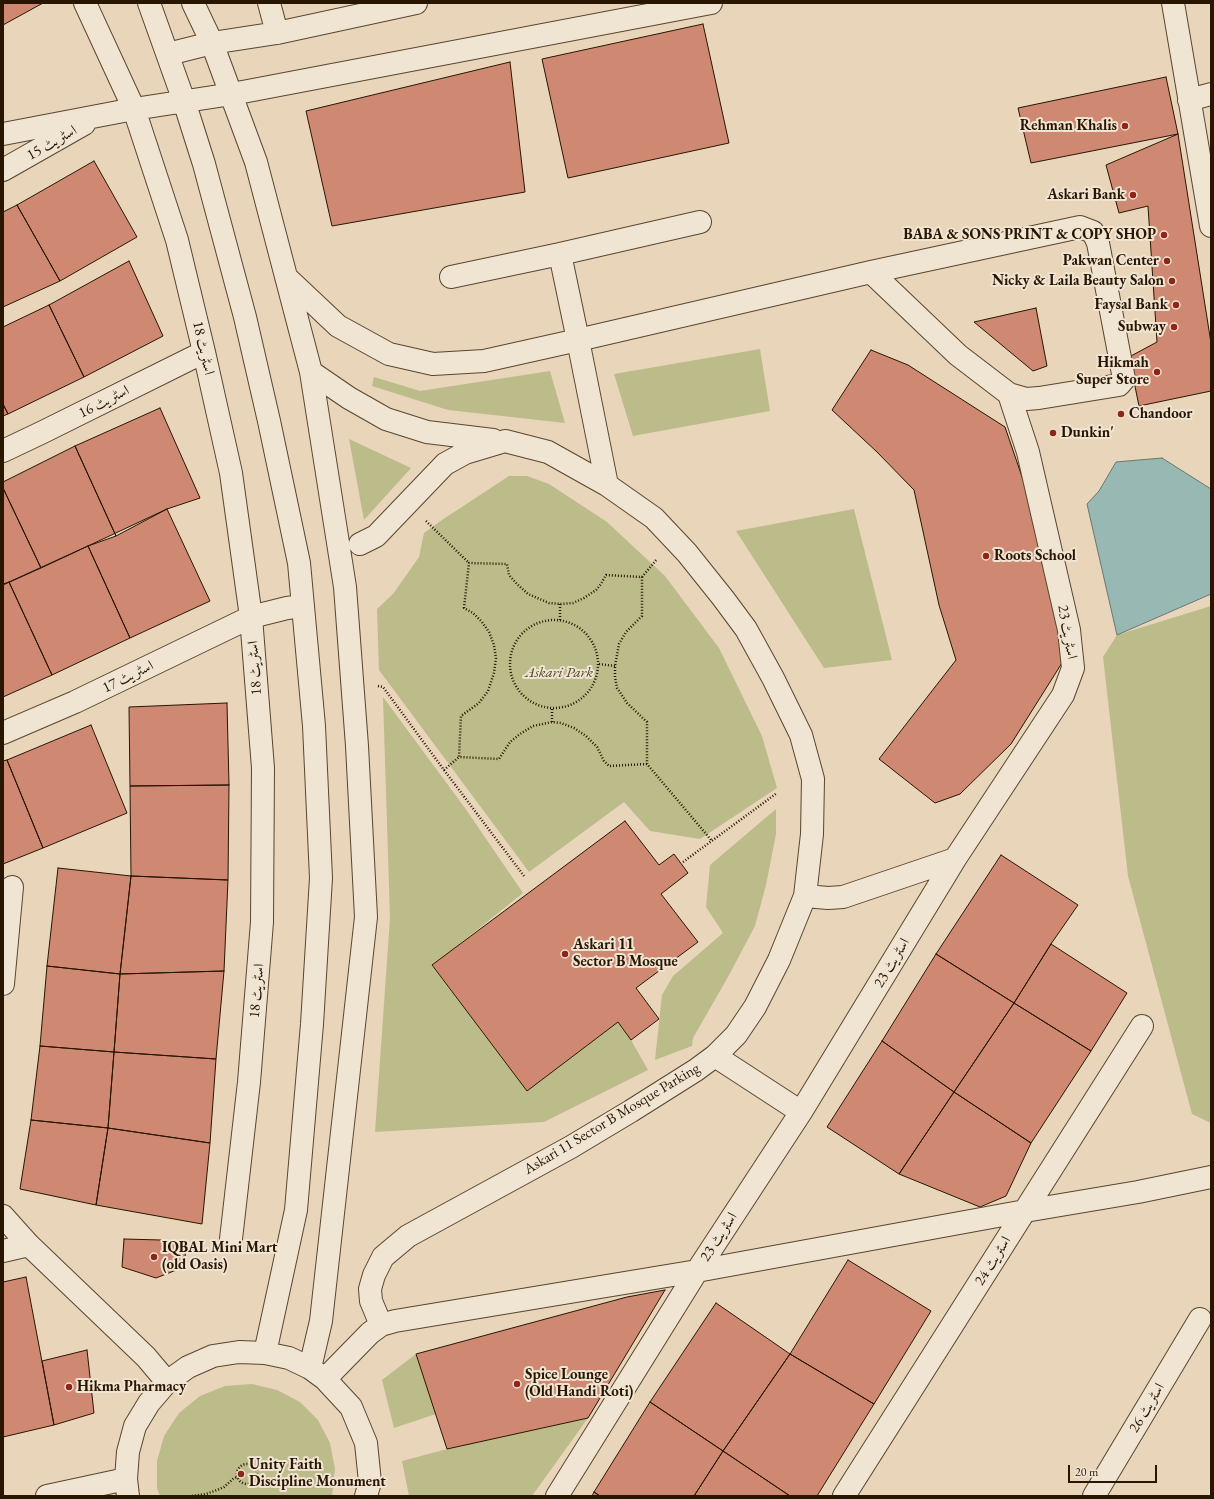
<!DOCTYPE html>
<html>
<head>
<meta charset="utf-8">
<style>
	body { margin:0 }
	#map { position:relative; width:1214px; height:1499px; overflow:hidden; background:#e8d5ba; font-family:"EB Garamond",serif }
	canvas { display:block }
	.frame { position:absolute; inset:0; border:4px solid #281601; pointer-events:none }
	.scale { position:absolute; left:1068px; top:1465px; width:89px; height:18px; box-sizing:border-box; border:2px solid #281601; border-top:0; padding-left:5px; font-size:12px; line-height:14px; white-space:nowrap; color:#281601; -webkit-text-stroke:3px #f0e4d2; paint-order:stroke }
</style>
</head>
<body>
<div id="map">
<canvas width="1214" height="1499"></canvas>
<div class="frame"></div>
<div class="scale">20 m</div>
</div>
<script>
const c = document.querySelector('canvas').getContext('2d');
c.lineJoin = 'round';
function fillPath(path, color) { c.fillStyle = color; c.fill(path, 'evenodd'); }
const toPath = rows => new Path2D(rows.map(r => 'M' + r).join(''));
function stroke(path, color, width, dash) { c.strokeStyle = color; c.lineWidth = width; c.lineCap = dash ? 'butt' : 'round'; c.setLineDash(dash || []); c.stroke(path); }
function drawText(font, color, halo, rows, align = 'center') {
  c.font = font + ' "EB Garamond",Amiri,serif'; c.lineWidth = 4; c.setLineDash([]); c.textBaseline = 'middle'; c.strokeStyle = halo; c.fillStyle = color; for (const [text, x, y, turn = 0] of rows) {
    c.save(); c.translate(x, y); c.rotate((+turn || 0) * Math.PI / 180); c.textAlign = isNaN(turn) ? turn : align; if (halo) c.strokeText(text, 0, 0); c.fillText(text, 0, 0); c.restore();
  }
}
const green = toPath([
	[760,349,770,411,633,436,614,374],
	[550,371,565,423,448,410,372,386,374,377,420,391],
	[349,439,411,468,364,520],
	[509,476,527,476,549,484,607,522,665,576,719,648,762,736,777,788,700,839,650,831,624,802,529,872,379,670,377,609,393,594,419,557,424,533,442,520],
	[854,509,892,660,824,668,736,531],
	[1211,606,1211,1123,1192,1114,1128,876,1103,657,1117,635],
	[383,697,465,808,523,893,432,966,527,1091,618,1022,631,1040,648,1070,544,1122,375,1132,390,918],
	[776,809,776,834,766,885,755,926,728,977,693,1038,692,1046,655,1060,662,995,673,976,723,933,706,907,710,865],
	[416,1354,436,1414,394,1428,382,1380],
	[252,1384,277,1390,300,1402,318,1420,330,1443,335,1469,332,1496,160,1496,157,1488,157,1461,164,1436,179,1413,200,1396,225,1386],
	[588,1418,532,1496,409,1496,402,1461,447,1449]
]);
const water = toPath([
	[1162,458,1211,489,1211,594,1117,635,1087,504,1099,491,1116,462,1162,458]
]);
const building = toPath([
	[3,3,43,3,3,25,3,3],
	[703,24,729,143,568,178,542,59,703,24],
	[510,62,525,192,332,226,306,111,510,62],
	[1166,77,1178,134,1031,163,1018,108,1166,77],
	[1178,134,1211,343,1211,391,1139,406,1129,357,1157,342,1148,206,1119,213,1106,165,1178,134],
	[94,161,137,237,60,281,17,205,94,161],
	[17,205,60,281,3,307,3,212,17,205],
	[129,261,163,336,84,377,49,305,129,261],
	[49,305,84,377,8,414,3,404,3,327,49,305],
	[1036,308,1047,366,1033,371,974,322,1036,308],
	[871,350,908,365,1005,427,1032,506,1067,655,1011,744,960,794,935,803,879,759,956,660,939,605,914,490,877,452,832,410,871,350],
	[3,404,8,414,3,416,3,404],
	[160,408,200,498,167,509,116,536,75,446,160,408],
	[75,446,116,536,88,546,41,568,3,488,3,482,75,446],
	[3,488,41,568,3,585,3,488],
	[167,509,210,601,130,638,88,546,167,509],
	[88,546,130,638,52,675,9,582,88,546],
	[9,582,52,675,3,697,3,584,9,582],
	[227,703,229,785,130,786,129,707,227,703],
	[91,725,127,813,43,848,7,760,91,725],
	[7,760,43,848,3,864,3,761,7,760],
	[229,785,228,880,131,876,130,786,229,785],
	[625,821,659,865,674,854,688,873,661,894,698,942,636,988,659,1019,631,1040,618,1022,527,1091,432,965,625,821],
	[1001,855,1078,905,1051,944,1014,1003,936,954,1001,855],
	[58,868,131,876,120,974,47,966,58,868],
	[131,876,228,880,224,971,120,974,131,876],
	[1051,944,1127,993,1091,1051,1014,1003,1051,944],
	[936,954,1014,1003,954,1092,882,1041,936,954],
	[47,966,120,974,114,1052,40,1046,47,966],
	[224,971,216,1059,114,1052,120,974,224,971],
	[1014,1003,1091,1051,1031,1143,954,1092,1014,1003],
	[882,1041,954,1092,899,1174,827,1127,882,1041],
	[40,1046,114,1052,108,1128,31,1120,40,1046],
	[114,1052,216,1059,210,1143,108,1128,114,1052],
	[954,1092,1031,1143,1006,1196,980,1207,899,1174,954,1092],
	[31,1120,108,1128,96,1205,20,1189,31,1120],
	[108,1128,210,1143,202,1224,96,1205,108,1128],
	[124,1239,161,1240,186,1247,184,1267,156,1278,122,1267,124,1239],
	[848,1260,931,1311,874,1404,790,1354,848,1260],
	[26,1277,54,1425,3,1437,3,1282,26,1277],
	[665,1290,588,1418,447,1449,416,1354,627,1297,665,1290],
	[716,1303,790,1354,723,1451,650,1402,716,1303],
	[87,1350,94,1413,54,1425,42,1361,87,1350],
	[790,1354,874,1404,817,1496,790,1496,723,1451,790,1354],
	[650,1402,723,1451,694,1496,600,1496,594,1492,650,1402],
	[723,1451,790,1496,694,1496,723,1451],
	[594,1492,600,1496,592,1496,594,1492]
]);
const path = toPath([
	[426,521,469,563],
	[642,577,657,559],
	'510 664a44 44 0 1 1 88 0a44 44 0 1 1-88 0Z',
	[560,620,560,604],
	[599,664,615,666],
	[378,686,383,687,444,770,459,757],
	[552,722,552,709],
	[647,764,609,766,604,761,597,747,586,736,574,728,561,723,552,722,533,726,520,734,510,742,499,759,459,757,461,716,479,703,488,691,494,673,496,658,494,645,489,632,482,622,473,613,464,608,469,563,507,564,509,575,517,584,528,594,549,603,560,604,573,603,584,598,596,590,601,584,606,575,642,577,642,616,626,632,619,644,615,666,615,677,617,688,627,703,647,722,647,764,712,841],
	[444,770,524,876],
	[683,862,777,793],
	'237 1474a10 10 0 1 1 20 0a10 10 0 1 1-20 0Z',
	[192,1496,206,1494,217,1490,224,1487,233,1479,237,1477]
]);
const minor = toPath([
	[85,3,134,109,177,240,204,352,231,473,251,617,263,768,262,922,249,1082,231,1239],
	[149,3,184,101,204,164,245,317,269,421,299,563,314,726,321,878,312,1024,296,1210,265,1353],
	[193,3,212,43,256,162,311,372,345,587,357,746,366,917,321,1321,310,1368],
	[269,3,277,33],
	[1173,3,1211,226],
	[168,54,212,43,277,33,416,3],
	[1189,100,1211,94],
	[3,134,134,109,232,94,711,3],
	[3,170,84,124],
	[560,254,700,222],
	[286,277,338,326,389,354,433,364,484,361,578,340,560,254,451,277],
	[311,372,349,398,386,419,427,432,493,440],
	[3,451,43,432,204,352],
	[607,485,578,340,871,272,1080,227,1093,232,1098,243,1124,379,1119,385,1039,398,1026,399,1009,394,958,355,871,272],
	[360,544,376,536,445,464,465,453,505,441,548,452,607,485,654,518,687,553,723,598,746,629,773,678,801,735,813,779,812,834,805,896,779,960,755,1007,736,1035,715,1056,696,1070,631,1111,571,1147,408,1236,383,1257,374,1275,370,1289,371,1301,381,1325],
	[3,733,75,702,251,617,287,608,303,606],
	[805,896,828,898,843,897,955,859],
	[3,984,12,887],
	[715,1056,801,1112],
	[3,1216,29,1245,146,1357,167,1382],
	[3,1251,29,1245],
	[325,1379,370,1333,381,1325,395,1321,697,1271,1025,1211,1138,1192,1211,1177],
	[47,1496,126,1479],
	[128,1496,126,1479,128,1452,135,1426,149,1403,167,1382,188,1367,213,1356,239,1352,265,1353,289,1358,310,1368,325,1379,351,1407,366,1443,370,1482,366,1496],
	[557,1496,697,1271,801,1112,955,859,1063,695,1073,668,1069,630,1028,452,1009,394],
	[844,1496,1142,1026],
	[1094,1496,1200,1319]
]);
const markers = [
	[1125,126,4,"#8f2418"],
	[1133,195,4,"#8f2418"],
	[1164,235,4,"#8f2418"],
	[1167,261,4,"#8f2418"],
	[1172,281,4,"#8f2418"],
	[1176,305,4,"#8f2418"],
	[1174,327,4,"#8f2418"],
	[1157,372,4,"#8f2418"],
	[1121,414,4,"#8f2418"],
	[1053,433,4,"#8f2418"],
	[986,556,4,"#8f2418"],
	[565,954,4,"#8f2418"],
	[154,1257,4,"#8f2418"],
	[517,1384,4,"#8f2418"],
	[69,1387,4,"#8f2418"],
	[241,1474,4,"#8f2418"]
];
const poiNames = [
	["Rehman Khalis",1117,126],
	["Askari Bank",1125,195],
	["BABA & SONS PRINT & COPY SHOP",1156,235],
	["Pakwan Center",1159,261],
	["Nicky & Laila Beauty Salon",1164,281],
	["Faysal Bank",1168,305],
	["Subway",1166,327],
	["Hikmah",1149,363],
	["Super Store",1149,380],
	["Chandoor",1129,414,"left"],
	["Dunkin'",1061,433,"left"],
	["Roots School",994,556,"left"],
	["Askari 11",573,945,"left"],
	["Sector B Mosque",573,962,"left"],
	["IQBAL Mini Mart",162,1248,"left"],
	["(old Oasis)",162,1265,"left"],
	["Spice Lounge",525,1375,"left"],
	["(Old Handi Roti)",525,1392,"left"],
	["Hikma Pharmacy",77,1387,"left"],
	["Unity Faith",249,1465,"left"],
	["Discipline Monument",249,1482,"left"]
];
const streetNames = [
	["اسٹریٹ 15",52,143,-30],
	["اسٹریٹ 18",203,348,77],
	["اسٹریٹ 16",104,402,-27],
	["اسٹریٹ 23",1067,632,80],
	["اسٹریٹ 18",255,668,-94],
	["اسٹریٹ 17",128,677,-26],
	["اسٹریٹ 23",892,963,-59],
	["اسٹریٹ 18",257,991,-85],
	["Askari 11 Sector B Mosque Parking",612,1119,-31],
	["اسٹریٹ 23",719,1237,-57],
	["اسٹریٹ 24",993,1261,-58],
	["اسٹریٹ 26",1147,1408,-59]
];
const parkNames = [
	["Askari Park",559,673]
];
fillPath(green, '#bcbc8b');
fillPath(water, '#97b8b3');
stroke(water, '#6b776c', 1);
fillPath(building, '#cf8872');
stroke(building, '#281601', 1);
stroke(minor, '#58462f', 24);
stroke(path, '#281601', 2.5, [1, 2]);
stroke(minor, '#f0e4d2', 22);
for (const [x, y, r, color] of markers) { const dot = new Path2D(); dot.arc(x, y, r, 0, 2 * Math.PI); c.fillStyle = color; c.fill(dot); stroke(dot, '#f0e4d2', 1.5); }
drawText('bold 15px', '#281601', '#f0e4d2', poiNames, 'right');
drawText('15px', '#281601', '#f0e4d2', streetNames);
drawText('italic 15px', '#54482a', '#f0e4d2', parkNames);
</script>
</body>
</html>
